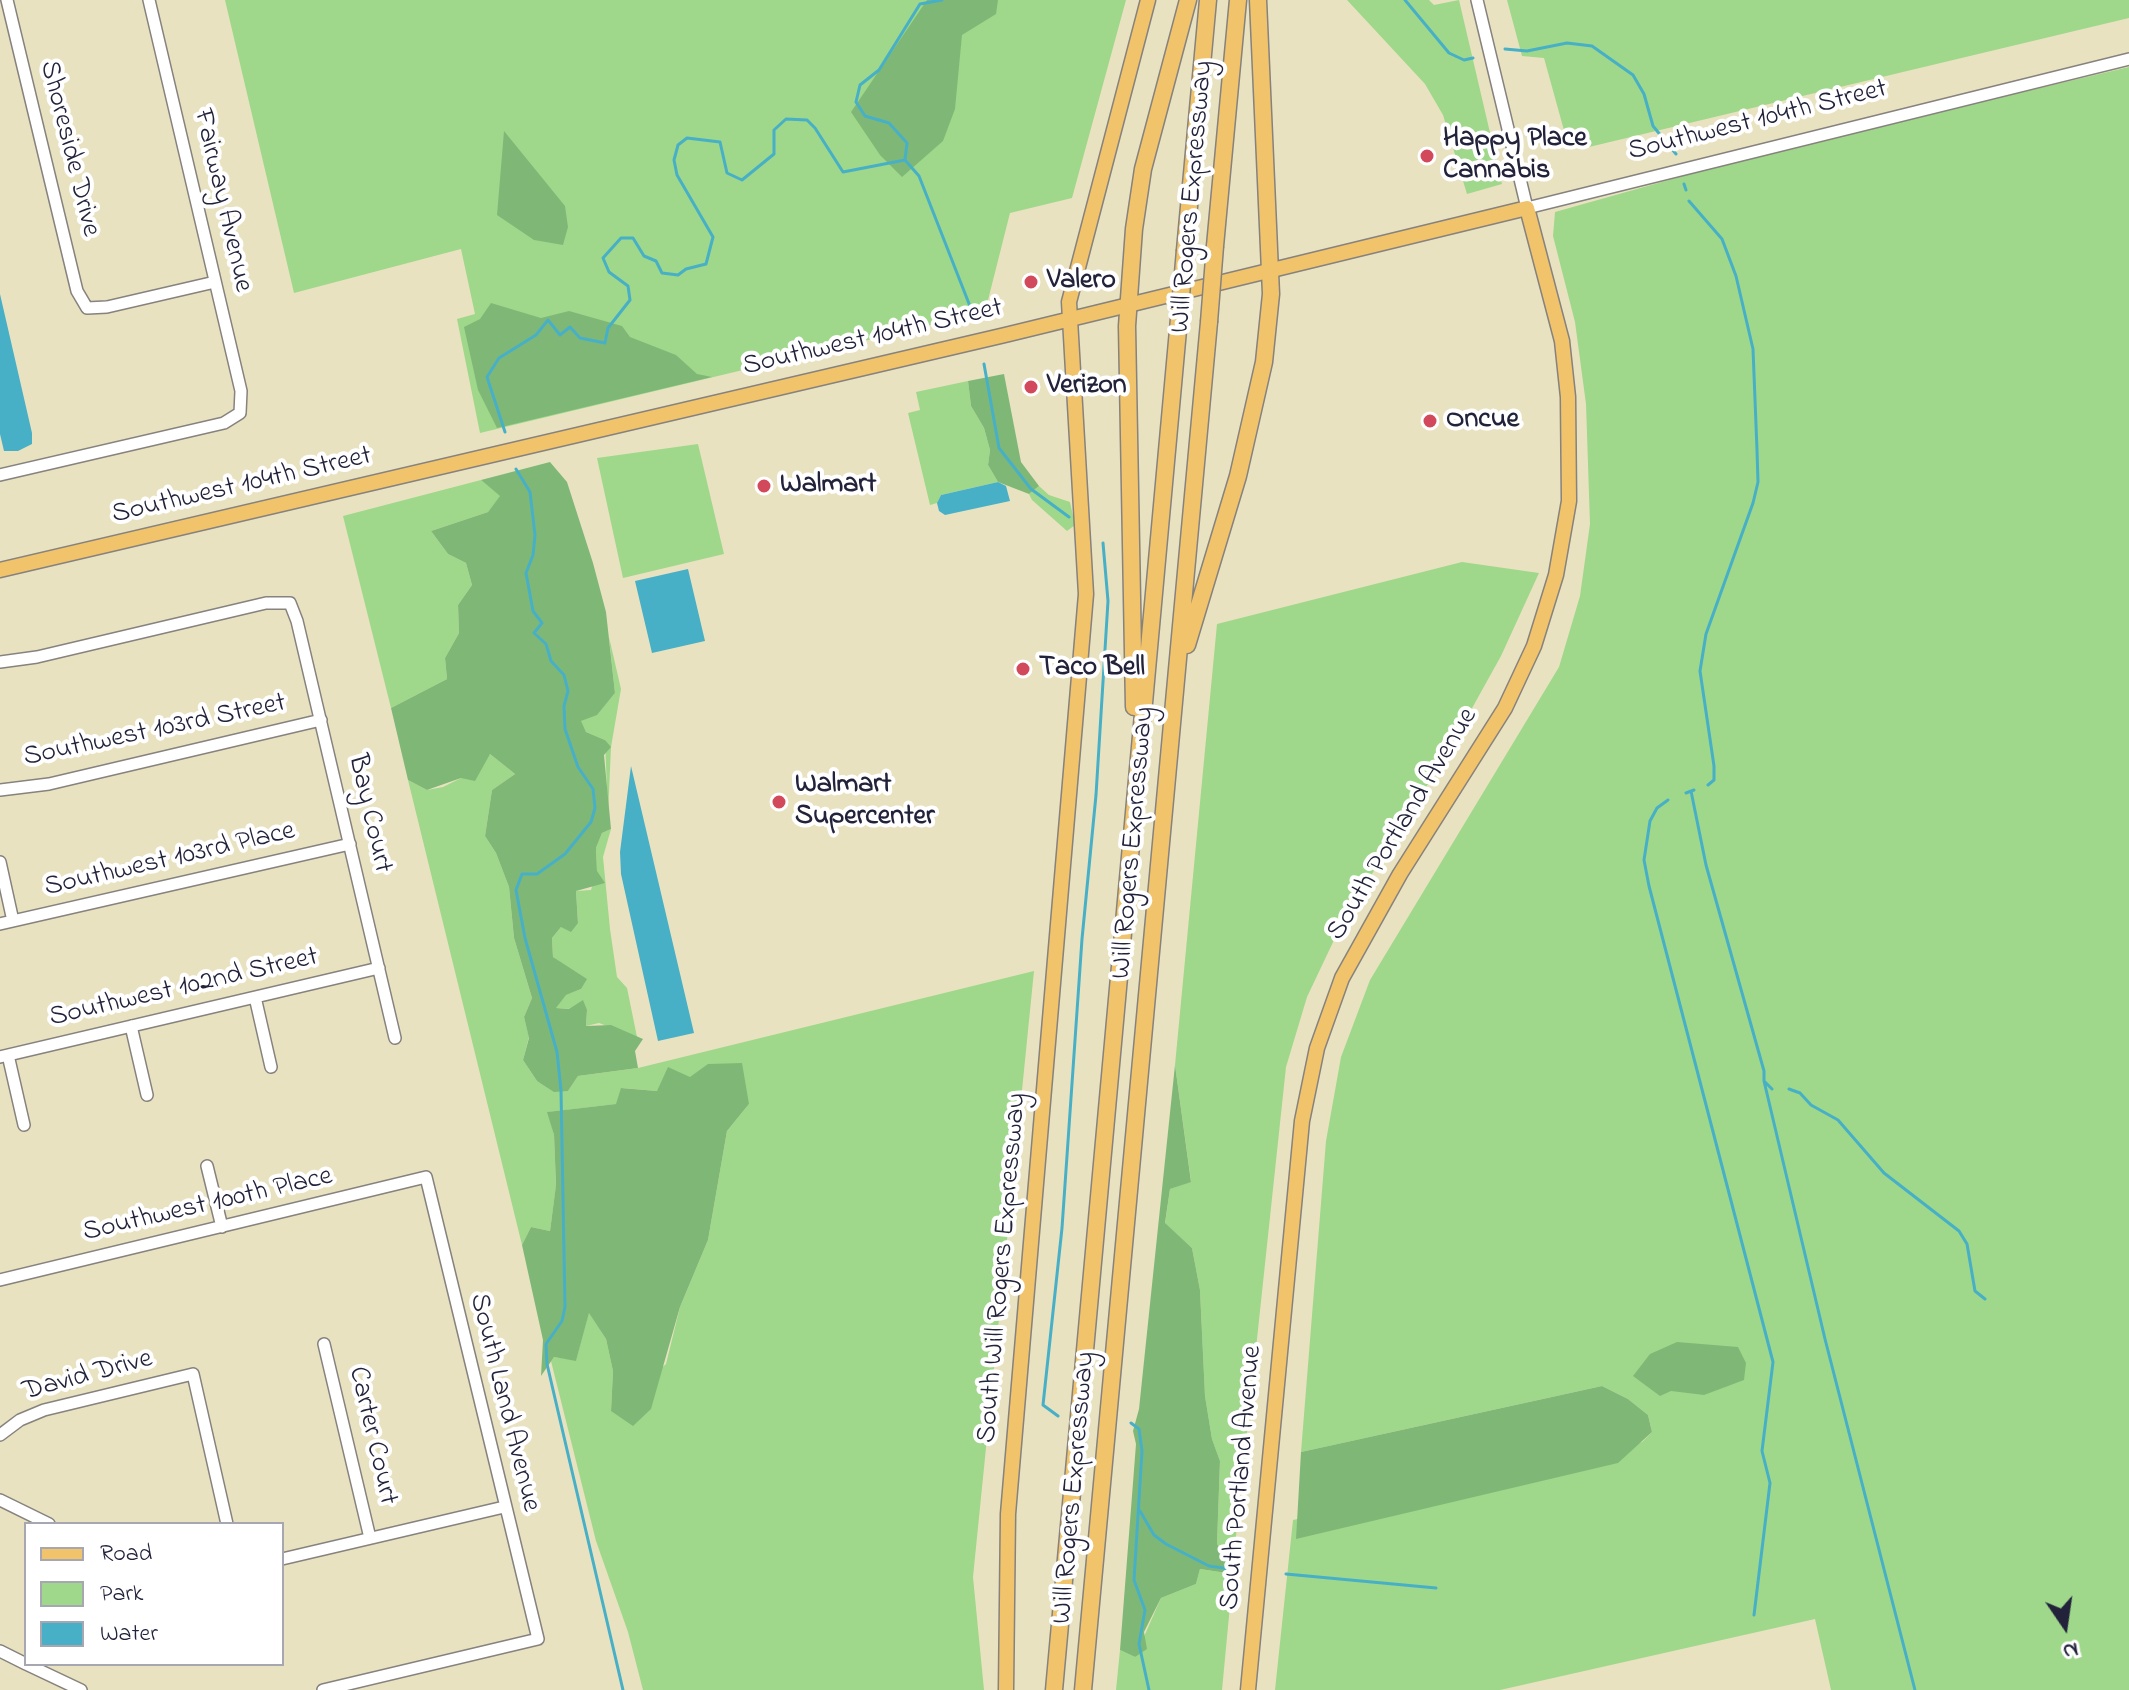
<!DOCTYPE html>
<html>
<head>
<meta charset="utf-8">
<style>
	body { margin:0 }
	#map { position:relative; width:2129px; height:1690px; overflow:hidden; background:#e9e2c1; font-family:"Indie Flower",sans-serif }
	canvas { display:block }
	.legend { position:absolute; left:24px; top:1522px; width:260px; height:144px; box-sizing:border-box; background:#fff; border:2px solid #a7a7b1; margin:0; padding:10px 14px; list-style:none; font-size:24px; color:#22223b }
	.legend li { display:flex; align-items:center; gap:16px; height:40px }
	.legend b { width:40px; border:2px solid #a7a7b1 }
	.north { position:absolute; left:2025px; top:1586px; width:80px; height:80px; -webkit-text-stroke:6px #fff; paint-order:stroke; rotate:167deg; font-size:22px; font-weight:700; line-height:32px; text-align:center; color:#22223b }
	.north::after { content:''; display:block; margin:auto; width:28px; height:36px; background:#22223b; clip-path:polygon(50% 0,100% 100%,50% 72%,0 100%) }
</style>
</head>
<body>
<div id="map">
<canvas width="2129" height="1690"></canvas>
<ul class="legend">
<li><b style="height:10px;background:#f1c36a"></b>Road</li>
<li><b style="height:22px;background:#9fd88a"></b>Park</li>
<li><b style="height:22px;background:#47b0c6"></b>Water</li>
</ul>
<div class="north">N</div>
</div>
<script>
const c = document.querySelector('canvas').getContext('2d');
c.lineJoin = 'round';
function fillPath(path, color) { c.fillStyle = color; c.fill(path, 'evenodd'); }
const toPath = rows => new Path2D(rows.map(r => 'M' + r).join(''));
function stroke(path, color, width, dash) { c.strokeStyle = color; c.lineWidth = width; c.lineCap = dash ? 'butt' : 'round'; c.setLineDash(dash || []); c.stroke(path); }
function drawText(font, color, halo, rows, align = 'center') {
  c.font = font + ' "Indie Flower",sans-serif'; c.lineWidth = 8; c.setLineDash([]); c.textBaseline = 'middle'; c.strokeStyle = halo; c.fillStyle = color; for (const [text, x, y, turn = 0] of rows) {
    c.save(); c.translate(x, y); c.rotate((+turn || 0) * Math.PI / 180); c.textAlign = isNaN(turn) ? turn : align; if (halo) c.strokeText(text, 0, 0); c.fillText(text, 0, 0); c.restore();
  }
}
const green = toPath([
	[225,0,1126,0,1072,198,1010,213,985,312,480,433,457,319,475,314,461,249,294,293],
	[1347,0,1429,0,1434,5,1459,0,1502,184,1467,194,1443,115,1425,84],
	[1507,0,2129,0,2129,18,1589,147,1586,130,1565,134,1544,58,1522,56],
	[2129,67,2129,1690,1831,1690,1815,1619,1500,1690,1275,1690,1293,1520,1642,1442,1652,1432,1648,1415,1628,1399,1602,1386,1301,1452,1326,1141,1341,1057,1370,980,1559,667,1580,596,1590,524,1586,404,1575,322,1553,236,1555,212,1772,151],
	[968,381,971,406,984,428,990,450,988,465,998,482,941,495,937,503,930,505,908,413,920,410,916,392],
	[698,444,724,554,623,578,597,458],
	[481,480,501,496,488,512,431,531,448,554,466,563,472,585,458,605,459,633,445,658,447,679,391,708,343,516],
	[1039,486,1049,495,1070,502,1075,525,1067,531,1032,500,1029,494],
	[1462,562,1539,573,1501,656,1446,755,1344,919,1307,997,1286,1067,1233,1564,1217,1544,1220,1461,1212,1439,1205,1396,1200,1290,1192,1248,1165,1224,1170,1189,1191,1181,1175,1065,1217,624],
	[609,637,621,689,611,747,608,815,605,740,586,732,580,721,597,714,615,693],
	[490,754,515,774,492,790,485,836,496,853,509,887,514,938,532,998,524,1017,529,1037,523,1060,537,1081,568,1091,578,1076,638,1068,1034,971,973,1577,984,1690,643,1690,628,1632,596,1541,551,1361,554,1357,576,1360,589,1312,606,1339,613,1371,611,1411,666,1364,680,1307,708,1240,727,1131,749,1104,690,1077,657,1091,622,1088,617,1104,548,1112,554,1135,556,1186,550,1231,531,1227,522,1245,408,780,427,790,443,787,461,778],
	[611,829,603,857,610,929,617,977,627,988,637,1037,599,1023,586,1026,587,1010,555,1008,565,995,581,989,568,969,553,957,552,938,561,927,578,923,576,891,591,890,597,871,596,848,602,833],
	[1200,1569,1233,1574,1222,1690,1116,1690,1120,1650,1135,1657,1161,1598,1196,1584]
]);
const forest = toPath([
	[927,0,998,0,996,14,962,35,955,109,943,141,902,177,880,155,851,112],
	[504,131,565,206,568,227,563,245,534,240,497,215],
	[491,303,541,318,569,311,622,326,630,337,676,355,697,374,712,377,497,428,478,390,464,327,480,319],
	[1004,374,1021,462,1039,486,1029,494,998,482,988,465,990,450,984,428,971,406,968,381],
	[550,462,567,482,593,563,606,612,615,693,597,715,581,721,586,732,605,740,611,747,604,755,611,829,602,833,596,848,597,871,605,883,576,891,578,923,571,932,561,927,552,938,553,957,587,979,581,989,566,995,556,1008,569,1009,583,1000,587,1010,586,1026,611,1025,643,1039,635,1051,638,1068,578,1076,568,1091,554,1092,537,1081,523,1060,529,1038,524,1017,532,998,514,938,509,887,496,853,485,836,492,790,515,774,490,754,475,781,461,778,427,790,408,780,391,708,447,679,445,658,459,633,458,605,472,585,466,563,448,554,431,531,488,512,500,496,481,480],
	[742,1063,749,1104,727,1131,708,1240,680,1307,651,1409,633,1426,611,1411,613,1371,606,1339,589,1313,576,1361,554,1357,541,1376,543,1340,522,1245,531,1227,550,1231,556,1185,554,1135,547,1112,616,1104,621,1088,657,1091,668,1067,690,1077,708,1064],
	[1175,1065,1191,1182,1170,1189,1165,1223,1192,1248,1200,1290,1205,1396,1212,1439,1220,1461,1217,1544,1233,1564,1233,1574,1200,1569,1196,1584,1161,1598,1144,1632,1147,1649,1135,1657,1120,1650,1136,1444,1133,1431,1139,1409],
	[1677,1342,1738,1347,1746,1363,1744,1380,1704,1395,1671,1391,1660,1396,1633,1376,1650,1354],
	[1602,1386,1628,1399,1648,1415,1652,1432,1618,1463,1296,1539,1301,1452]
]);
const water = toPath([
	[0,294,32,433,32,444,18,451,4,451,0,434],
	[998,482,1006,486,1010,501,945,515,939,511,937,503,941,495],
	[688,569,705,641,652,653,635,581],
	[631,766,694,1033,658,1041,621,874,620,852]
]);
const stream = toPath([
	[942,0,920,4,879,70,860,85,856,102,865,116,889,123,907,143,905,160,919,176,975,319],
	[1405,0,1449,53,1464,60,1473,58],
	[1505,49,1527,51,1567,43,1592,46,1633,75,1644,94,1653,126,1676,154],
	[1684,184,1686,190],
	[1689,201,1722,239,1736,276,1753,349,1757,450,1758,482,1753,503,1706,634,1700,671,1714,766,1714,780,1708,785],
	[984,364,999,448,1031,489,1069,517],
	[505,432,487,377,499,358,536,335,548,320,560,335,570,327,580,338,605,343,608,328,630,300,628,286,609,272,603,258,621,238,633,238,644,256,656,261,662,273,678,275,686,269,706,264,713,237,677,175,674,160,678,145,687,138,720,142,727,173,742,180,774,154,774,130,786,119,807,120,815,128,843,172,905,160],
	[516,469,530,492,535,535,533,555,526,573,533,611,542,623,534,633,546,644,551,661,564,675,568,691,564,706,565,729,578,767,593,789,595,808,591,822,565,854,537,874,522,874,516,890,525,938,557,1052,561,1090,565,1307,562,1321,546,1344,547,1364,623,1690],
	[1691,791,1706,865,1764,1071,1764,1081,1772,1089],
	[1686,793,1694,790],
	[1668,800,1657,808,1650,821,1644,860,1649,886,1773,1362,1762,1451,1770,1483,1754,1615],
	[1764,1081,1825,1339,1915,1690],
	[1789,1089,1800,1093,1811,1105,1838,1120,1884,1173,1959,1231,1967,1244,1975,1291,1985,1299],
	[1058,1416,1043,1405,1062,1228,1082,939,1096,795,1108,601,1103,543],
	[1131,1423,1139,1429,1142,1451,1134,1580,1145,1610,1139,1644,1149,1690],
	[1140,1511,1154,1535,1166,1544,1209,1566,1237,1570],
	[1286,1574,1436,1588]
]);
const minor = toPath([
	[7,0,77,291,87,308,107,307,215,282],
	[1477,0,1527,208,2129,59],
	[0,475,224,423,240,413,241,391,149,0],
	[0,662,37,657,266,603,290,603,297,621,395,1038],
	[0,790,49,784,321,720],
	[0,862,13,921],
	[0,924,350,844],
	[255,997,271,1067],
	[131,1026,147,1095],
	[8,1055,24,1125],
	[0,1057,379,968],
	[207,1166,222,1227],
	[0,1280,426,1177,538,1639,323,1690],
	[324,1344,370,1538],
	[0,1435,20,1420,44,1410,193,1374,227,1524],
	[0,1500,49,1524],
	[282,1559,504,1507],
	[0,1651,26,1664],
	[26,1664,81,1690]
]);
const major = toPath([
	[0,570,1005,335,1527,208,1562,341,1568,397,1569,501,1556,575,1534,646,1505,708,1400,874,1342,978,1317,1048,1302,1121,1248,1690],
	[1006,1690,1008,1514,1086,594,1069,302,1148,0]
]);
const highway = toPath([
	[1215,246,1238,0],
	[1185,250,1208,0],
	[1187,645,1238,476,1264,362,1271,294,1258,0],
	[1134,707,1127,326,1134,229,1143,169,1188,0],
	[1054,1690,1178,330],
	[1083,1690,1209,322]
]);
const highwayBridge = toPath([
	[1209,322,1215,246],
	[1178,330,1185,250]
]);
const markers = [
	[1427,156,8,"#d1495b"],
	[1031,282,8,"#d1495b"],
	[1031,387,8,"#d1495b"],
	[1430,421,8,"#d1495b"],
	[764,486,8,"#d1495b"],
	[1023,669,8,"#d1495b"],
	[779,802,8,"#d1495b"]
];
const streetNames = [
	["Southwest 104th Street",1758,122,-14],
	["Shoreside Drive",68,149,76],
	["Will Rogers Expressway",1194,197,-85],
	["Fairway Avenue",221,201,77],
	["Southwest 104th Street",873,339,-13],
	["Southwest 104th Street",242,487,-13],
	["Southwest 103rd Street",155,732,-12],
	["Bay Court",368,814,77],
	["South Portland Avenue",1404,825,-59],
	["Will Rogers Expressway",1135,843,-85],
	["Southwest 103rd Place",170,861,-13],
	["Southwest 102nd Street",184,989,-13],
	["Southwest 100th Place",208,1206,-13],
	["South Will Rogers Expressway",1004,1268,-85],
	["David Drive",88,1377,-15],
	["South Land Avenue",503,1403,76],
	["Carter Court",371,1436,77],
	["South Portland Avenue",1243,1478,-85],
	["Will Rogers Expressway",1076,1488,-85]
];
const poiNames = [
	["Happy Place",1443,140],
	["Cannabis",1443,172],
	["Valero",1047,282],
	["Verizon",1047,387],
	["Oncue",1446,421],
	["Walmart",780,486],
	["Taco Bell",1039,669],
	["Walmart",795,786],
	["Supercenter",795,818]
];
fillPath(green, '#9fd88a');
fillPath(forest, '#7fb876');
fillPath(water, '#47b0c6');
stroke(stream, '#47b0c6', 3);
stroke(minor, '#86827e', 14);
stroke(major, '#86827e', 17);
stroke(highway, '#86827e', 19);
stroke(minor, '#fff', 11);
stroke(major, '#f1c36a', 14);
stroke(highway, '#f1c36a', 16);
stroke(highwayBridge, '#86827e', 19, []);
stroke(highwayBridge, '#f1c36a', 16);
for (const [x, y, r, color] of markers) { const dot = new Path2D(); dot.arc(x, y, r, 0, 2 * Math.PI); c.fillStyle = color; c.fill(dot); stroke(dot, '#fff', 3); }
drawText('28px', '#22223b', '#fff', streetNames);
drawText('bold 28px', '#22223b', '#fff', poiNames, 'left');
</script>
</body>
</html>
